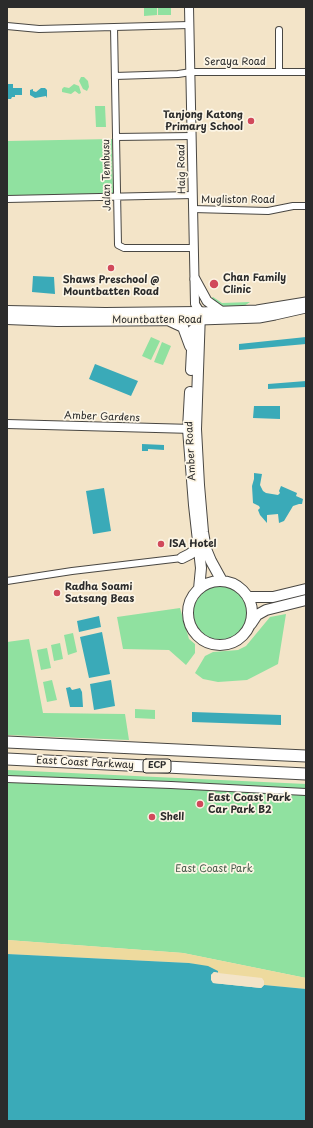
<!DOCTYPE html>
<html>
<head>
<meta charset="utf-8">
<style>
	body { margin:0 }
	#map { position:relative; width:313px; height:1128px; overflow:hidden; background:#f3e4c8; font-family:"Playpen Sans",sans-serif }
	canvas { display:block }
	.frame { position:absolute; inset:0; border:8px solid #2b2b2b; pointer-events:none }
</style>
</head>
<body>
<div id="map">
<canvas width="313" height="1128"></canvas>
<div class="frame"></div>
</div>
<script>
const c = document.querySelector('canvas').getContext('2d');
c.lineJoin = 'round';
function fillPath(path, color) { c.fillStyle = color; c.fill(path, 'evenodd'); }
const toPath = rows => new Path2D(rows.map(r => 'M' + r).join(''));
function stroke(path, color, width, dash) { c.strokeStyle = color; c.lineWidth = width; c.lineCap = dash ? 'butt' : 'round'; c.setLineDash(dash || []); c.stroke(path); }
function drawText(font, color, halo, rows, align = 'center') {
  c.font = font + ' "Playpen Sans",sans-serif'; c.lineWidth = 3.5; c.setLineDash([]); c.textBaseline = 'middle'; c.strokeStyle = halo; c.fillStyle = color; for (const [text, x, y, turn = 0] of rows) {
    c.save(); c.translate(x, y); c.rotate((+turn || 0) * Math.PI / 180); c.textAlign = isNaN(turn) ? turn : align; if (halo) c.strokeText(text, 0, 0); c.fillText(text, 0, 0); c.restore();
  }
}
const green = toPath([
	[144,7,157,7,157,15,144,16],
	[158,7,171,7,171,15,158,15],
	[81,77,84,77,88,81,89,87,87,91,83,89,79,81],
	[74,84,79,86,81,93,79,94,75,91,71,94,62,92,62,89,64,87,69,88],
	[95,106,105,106,106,127,96,127],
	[112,139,113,194,7,196,7,141],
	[213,297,222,303,250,302,244,306,219,306,210,299],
	[151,337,160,341,151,360,142,356],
	[162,342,171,346,163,365,154,362],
	'193 613a27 27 0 1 1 54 0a27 27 0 1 1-54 0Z',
	[180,608,189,639,195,644,195,653,186,665,169,650,123,649,117,617],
	[286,614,278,664,247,680,218,682,203,679,195,673,205,656,213,652,238,650,246,646,270,617],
	[73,633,77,652,68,655,64,635],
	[29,639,43,713,125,714,129,740,7,735,7,642],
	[60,643,63,659,54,661,51,645],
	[47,648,51,668,41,670,37,650],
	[52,680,57,700,47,702,43,682],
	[135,709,155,710,155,719,135,718],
	[7,770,306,784,306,978,183,953,7,940]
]);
const sand = toPath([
	[7,940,183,953,306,978,306,989,264,985,264,981,262,978,218,973,217,971,189,963,7,954]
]);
const water = toPath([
	[8,84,13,84,13,88,22,88,22,95,15,95,15,97,12,97,11,99,7,99],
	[41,88,45,88,47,90,47,98,46,96,35,98,30,95,30,90,33,89,33,91,36,92],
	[33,276,54,277,55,294,32,292],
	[306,337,306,344,239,350,239,344],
	[95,364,138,381,131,396,89,379],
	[306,381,306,387,268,389,268,384],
	[254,406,280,406,280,419,253,418],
	[142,444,164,445,164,450,148,449,148,451,142,451],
	[254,473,262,474,260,485,263,491,266,493,278,495,280,493,279,491,281,486,297,493,296,496,303,499,302,504,299,504,293,506,284,521,279,523,278,514,267,515,267,523,260,515,258,510,260,508,259,506,253,503,252,486,254,479],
	[104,488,111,531,93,534,86,491],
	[99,616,101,627,79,632,77,621],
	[102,632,110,674,89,678,80,637],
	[111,680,115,706,94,710,90,684],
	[70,687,72,690,80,688,82,692,83,707,70,707,66,688],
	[192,712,281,715,281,725,192,722],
	[7,954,189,963,208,966,218,971,218,973,214,972,211,975,213,983,261,988,264,985,306,989,306,1121,7,1121]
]);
const pier = toPath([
	[214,972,220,973,213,976,214,981,260,986,264,983,264,985,261,988,213,983,211,980,211,975]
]);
const minor = toPath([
	[7,26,39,29,189,25],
	[114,27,118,245,124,248,194,248],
	[279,30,279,72],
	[115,76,178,74,191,72,306,72],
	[116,137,192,136],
	[7,199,193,195],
	[193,209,268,211,293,206,306,206],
	[7,581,72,571,182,558],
	[7,779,171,785,306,792]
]);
const tertiary = toPath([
	[189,7,195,304,200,312],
	[7,424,193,429]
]);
const secondary = toPath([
	[195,279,207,301,221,311],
	[200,312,257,310,306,302],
	[200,320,259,318,275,315,306,308]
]);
const primary = toPath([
	[7,311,105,313,200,312,196,429,199,485,203,532,206,549,211,561,222,581],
	[7,319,57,321,200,320],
	[170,321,183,327,190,346],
	[191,370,193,330],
	[190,392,188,429,194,505,201,568,199,589],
	[182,558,190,554,195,550,198,541],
	'188 613a32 32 0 1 1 64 0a32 32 0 1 1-64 0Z',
	[248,597,273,597,306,589],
	[251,624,257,615,266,610,306,600]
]);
const motorway = toPath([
	[7,742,306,756],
	[7,759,306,774]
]);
const markers = [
	[251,121,4,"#d1495b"],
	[111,268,4,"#d1495b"],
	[214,284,5,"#d1495b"],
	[161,544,4,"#d1495b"],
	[57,593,4,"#d1495b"],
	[200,804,4,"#d1495b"],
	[152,817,4,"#d1495b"]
];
const shields = [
	[157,766,28]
];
const shieldNames = [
	["ECP",157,766]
];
const streetNames = [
	["Seraya Road",235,62],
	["Haig Road",182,169,-91],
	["Jalan Tembusu",107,175,-91],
	["Mugliston Road",238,200],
	["Mountbatten Road",157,320],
	["Amber Gardens",102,417,2],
	["Amber Road",191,451,-93],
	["East Coast Parkway",85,763,3]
];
const poiNames = [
	["Tanjong Katong",243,115,"right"],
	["Primary School",243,127,"right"],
	["Chan Family",223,278],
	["Clinic",223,290],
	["Shaws Preschool @",111,280,"center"],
	["Mountbatten Road",111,292,"center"],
	["ISA Hotel",169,544],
	["Radha Soami",65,587],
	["Satsang Beas",65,599],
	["East Coast Park",208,798],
	["Car Park B2",208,810],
	["Shell",160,817]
];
const parkNames = [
	["East Coast Park",214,869]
];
fillPath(green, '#90e1a0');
fillPath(sand, '#eeda9e');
fillPath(water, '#3aaab8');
fillPath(pier, '#f3e4c8');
stroke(minor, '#494743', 8);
stroke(tertiary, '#494743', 10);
stroke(secondary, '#494743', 11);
stroke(primary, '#494743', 12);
stroke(motorway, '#494743', 13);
stroke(minor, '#fff', 6);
stroke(tertiary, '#fff', 8);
stroke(secondary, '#fff', 9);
stroke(primary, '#fff', 10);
stroke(motorway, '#fff', 11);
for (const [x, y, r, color] of markers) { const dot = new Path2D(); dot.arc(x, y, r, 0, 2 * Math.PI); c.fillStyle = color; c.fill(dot); stroke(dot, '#fcf5e5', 1.5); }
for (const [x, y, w] of shields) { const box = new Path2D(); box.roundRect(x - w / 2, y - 7, w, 14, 3); c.fillStyle = '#fcf5e5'; c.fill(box); stroke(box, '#2b2b2b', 1); }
drawText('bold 9px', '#2b2b2b', null, shieldNames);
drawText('10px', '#2b2b2b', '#fcf5e5', streetNames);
drawText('bold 10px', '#2b2b2b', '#fcf5e5', poiNames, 'left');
drawText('10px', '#445848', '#fcf5e5', parkNames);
</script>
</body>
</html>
